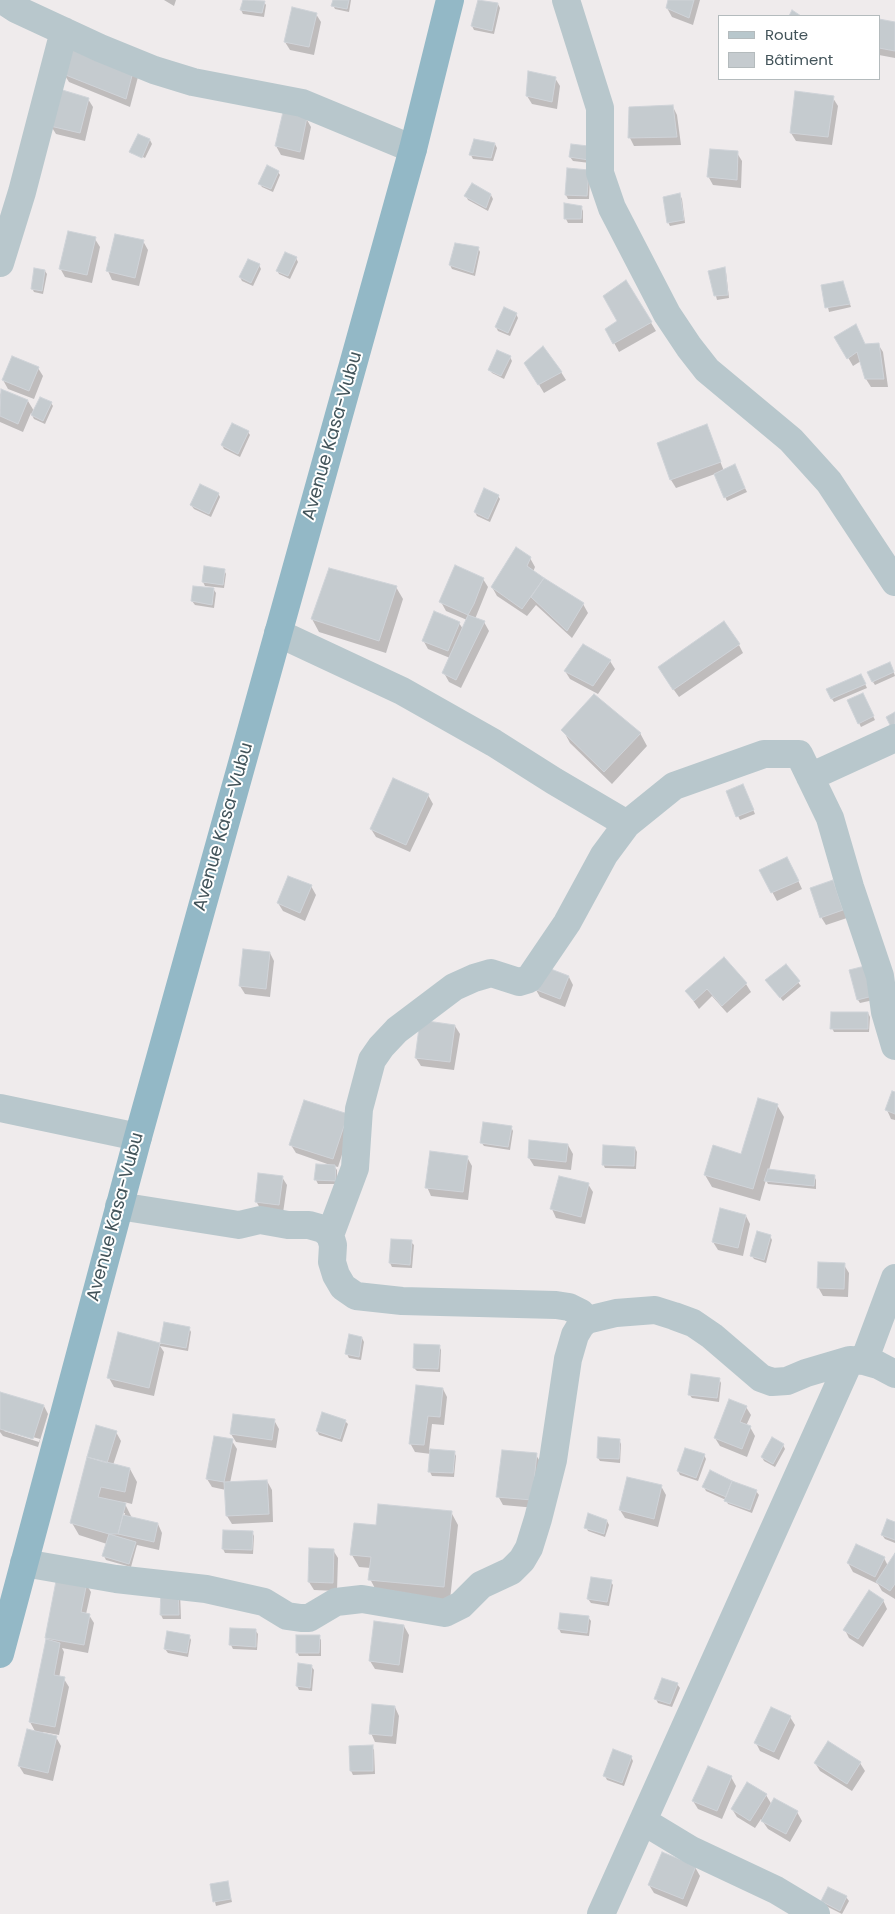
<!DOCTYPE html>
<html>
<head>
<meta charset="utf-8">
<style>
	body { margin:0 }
	#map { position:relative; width:895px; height:1914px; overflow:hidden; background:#efebec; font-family:Poppins,sans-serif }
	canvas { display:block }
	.legend { position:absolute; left:718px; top:15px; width:162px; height:65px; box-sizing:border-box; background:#fff; border:1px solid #b4bbbd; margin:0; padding:6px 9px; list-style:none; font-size:15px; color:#43545a }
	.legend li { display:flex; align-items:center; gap:10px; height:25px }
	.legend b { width:25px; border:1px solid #b4bbbd }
</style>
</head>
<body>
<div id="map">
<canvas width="895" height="1914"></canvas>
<ul class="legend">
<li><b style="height:6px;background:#b8c7cc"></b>Route</li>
<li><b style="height:14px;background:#c5cbcf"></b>Bâtiment</li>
</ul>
</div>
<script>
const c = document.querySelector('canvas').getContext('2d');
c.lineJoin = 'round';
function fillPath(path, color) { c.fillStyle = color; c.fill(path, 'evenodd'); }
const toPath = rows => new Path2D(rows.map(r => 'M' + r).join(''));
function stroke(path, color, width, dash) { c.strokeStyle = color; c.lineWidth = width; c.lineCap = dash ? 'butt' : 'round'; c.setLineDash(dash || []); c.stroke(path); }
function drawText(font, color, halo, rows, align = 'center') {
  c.font = font + ' Poppins,sans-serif'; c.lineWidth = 4; c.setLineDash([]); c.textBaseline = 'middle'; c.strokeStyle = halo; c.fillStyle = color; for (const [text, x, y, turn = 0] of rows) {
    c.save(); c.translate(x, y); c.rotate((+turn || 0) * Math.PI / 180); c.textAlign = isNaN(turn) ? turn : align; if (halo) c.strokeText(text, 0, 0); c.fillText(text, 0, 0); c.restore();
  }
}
const shadow = toPath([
	[164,0,176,0,174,6],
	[244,0,264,2,266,5,264,17,243,14,241,10],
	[334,0,351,0,349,12,335,9,333,5],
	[670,0,700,0,693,25,672,17,667,8],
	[498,4,500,8,494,34,474,30,472,26],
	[316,14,321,22,314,55,290,50,285,42],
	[879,20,895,23,895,58,879,55],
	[133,69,138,77,130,107,69,82,64,74],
	[555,78,560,86,557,109,532,104,527,96],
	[833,98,838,106,832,145,796,141,791,133],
	[88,99,93,107,85,141,56,134,51,126],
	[673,107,677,115,681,145,634,146,630,138,631,108],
	[306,118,311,127,304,160,281,155,276,146],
	[150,140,152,144,145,158,132,152,132,154,131,152],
	[495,144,497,148,493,161,473,159,471,155],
	[572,145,590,163,573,161,570,157],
	[737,153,742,161,741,188,713,185,708,176],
	[278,172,280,175,273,192,262,187,260,184],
	[590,175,589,199,568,199,566,195],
	[491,195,493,199,488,211,468,200,466,196],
	[680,195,682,199,685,223,670,226,668,222],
	[581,207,583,211,583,223,568,223,566,219],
	[95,239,100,247,92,283,65,277,60,268],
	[143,241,148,250,139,286,112,280,108,271],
	[478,248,480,252,475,276,452,269,450,265],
	[296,258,298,262,290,279,279,274,277,270],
	[259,265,261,269,253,286,242,281,240,277],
	[724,269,726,272,729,298,717,300,710,272],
	[45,271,47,274,43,294,34,292,32,288],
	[626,281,656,331,619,352,607,330,619,322],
	[843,283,851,307,829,312,823,286],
	[516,314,518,318,510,336,498,331,496,327],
	[836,337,865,345,878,344,883,352,888,387,871,387,866,379,861,361,853,366],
	[510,357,512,361,504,379,492,373,489,369],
	[526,363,561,372,566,380,544,393],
	[38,368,43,376,34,399,8,389,3,380],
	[2,390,28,401,34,411,51,403,53,406,45,424,34,419,31,413,23,432,0,422,0,395],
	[706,426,724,471,736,470,747,492,727,501,715,474,676,488,671,480,658,444],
	[248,432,250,435,240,457,224,449,222,445],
	[218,493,220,497,211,517,194,509,191,505],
	[498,496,500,499,490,522,477,516,475,512],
	[530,558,535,567,533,572,583,604,588,613,572,638,536,605,527,616,497,596,492,587],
	[224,570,226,574,224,588,205,586,203,582],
	[483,579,488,587,475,619,484,622,489,631,461,688,449,682,444,673,450,658,428,649,423,640,459,623,463,629,467,620,446,611,441,602],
	[396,587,403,599,386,653,319,632,312,619],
	[214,590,216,593,214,608,195,605,192,601],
	[739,645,743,653,679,697,664,676],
	[610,661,615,669,598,694,570,679,565,671],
	[892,667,895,676,875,685,873,682],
	[863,680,867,688,834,702,832,699],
	[864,698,875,720,861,727,859,723],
	[563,730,640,733,647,746,612,784,570,743],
	[745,790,755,814,740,820,738,816],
	[428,795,433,804,410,852,376,837,371,829],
	[792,867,802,889,777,901,761,871],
	[833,881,837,889,847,918,826,925,821,917],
	[311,886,316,895,305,921,283,911,278,903],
	[270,953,274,961,270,997,245,994,240,986],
	[724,958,746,984,751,992,727,1013,712,996,699,1009,687,992],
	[785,966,801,986,783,1001,769,984],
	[871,970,878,999,860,1003,858,1000],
	[569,977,573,985,565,1007,540,997,535,988],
	[868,1013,870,1017,869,1032,834,1032,832,1028],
	[455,1026,460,1034,454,1070,421,1066,416,1058],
	[895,1094,895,1120,891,1119,887,1110],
	[305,1101,352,1124,338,1167,334,1166,337,1170,337,1184,318,1184,316,1180,333,1166,296,1153,291,1145],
	[777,1105,784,1117,769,1170,814,1176,816,1180,816,1189,768,1184,766,1180,760,1201,712,1187,705,1175,742,1155],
	[511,1127,513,1131,510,1150,484,1146,481,1142],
	[568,1145,573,1154,571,1170,534,1166,529,1158],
	[635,1148,637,1152,636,1169,605,1168,603,1164],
	[467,1157,472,1166,468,1200,431,1196,427,1187],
	[282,1177,287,1185,283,1213,261,1210,256,1201],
	[588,1184,593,1192,585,1224,556,1218,552,1209],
	[746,1216,750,1224,743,1256,718,1250,713,1242],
	[770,1236,772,1240,766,1263,754,1259,752,1256],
	[411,1242,414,1245,412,1268,392,1267,390,1263],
	[844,1265,849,1273,848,1297,823,1296,818,1287],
	[165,1324,189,1328,191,1332,188,1351,160,1346,164,1352,154,1396,114,1387,109,1378,119,1334,161,1344],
	[362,1338,364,1342,361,1360,349,1358,347,1354],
	[439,1346,441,1350,440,1372,417,1371,414,1368],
	[719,1379,721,1383,719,1402,692,1398,689,1394],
	[443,1389,447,1397,444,1425,432,1424,429,1450,454,1452,456,1456,454,1477,432,1476,430,1472,431,1454,415,1452,410,1443],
	[0,1393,44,1406,48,1414,38,1447,3,1436,0,1432],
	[4,1429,40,1439,39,1442,4,1431],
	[746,1407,751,1415,746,1426,750,1427,755,1436,747,1457,720,1446,715,1438],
	[274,1420,279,1429,276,1448,236,1442,231,1434],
	[345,1421,348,1424,342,1442,319,1435,317,1431],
	[116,1432,121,1441,113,1465,130,1469,137,1482,132,1504,124,1502,132,1518,158,1524,162,1533,159,1550,137,1545,131,1567,106,1560,104,1556,107,1544,79,1535,72,1523],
	[122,1513,125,1513,123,1521,120,1521],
	[619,1440,621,1444,620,1463,600,1461,598,1458],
	[232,1441,237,1449,230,1483,267,1481,272,1490,273,1522,232,1524,227,1516,226,1490,212,1487,207,1479],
	[783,1445,785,1449,775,1467,764,1461,762,1457],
	[536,1455,541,1463,536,1508,503,1505,498,1496],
	[704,1455,706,1459,698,1481,680,1475,678,1471],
	[710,1472,756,1491,759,1495,752,1513,728,1504,726,1500,706,1491,704,1487],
	[661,1486,666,1495,658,1527,625,1518,620,1510],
	[451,1512,458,1525,450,1600,377,1592,370,1579,371,1568,359,1567,352,1555,377,1526],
	[607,1521,609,1525,605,1537,588,1531,586,1527],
	[895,1524,895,1543,885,1539,882,1535],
	[252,1532,254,1536,253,1554,225,1553,223,1549],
	[310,1549,333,1550,338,1558,337,1591,314,1590,309,1582],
	[895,1556,895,1599,882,1591,878,1584,853,1572,848,1563,884,1558,888,1566],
	[611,1582,613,1585,609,1606,591,1603,588,1599],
	[86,1584,91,1592,86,1614,89,1615,94,1623,88,1653,62,1648,64,1652,59,1678,64,1679,69,1687,59,1735,43,1732,42,1734,56,1737,61,1746,53,1781,24,1774,19,1766,36,1733,30,1722,47,1640,46,1638],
	[180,1592,181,1619,163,1619,161,1615],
	[883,1600,887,1609,863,1647,849,1638,845,1630],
	[588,1617,591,1621,589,1636,561,1633,559,1629],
	[404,1626,409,1635,403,1673,375,1669,370,1661],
	[231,1629,255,1630,258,1634,257,1650,233,1649,231,1645],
	[189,1636,191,1640,188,1657,168,1653,165,1649],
	[319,1637,321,1640,321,1656,299,1656,297,1652],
	[311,1666,314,1670,312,1691,299,1690,297,1686],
	[677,1684,680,1688,672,1707,658,1703,656,1699],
	[395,1707,399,1716,396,1744,375,1742,371,1733],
	[790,1717,795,1725,779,1760,760,1751,756,1743],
	[372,1747,374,1750,375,1774,353,1775,351,1771,351,1748],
	[631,1757,633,1761,624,1786,607,1780,605,1776],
	[815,1763,860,1763,865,1771,852,1791,820,1771],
	[731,1777,736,1786,722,1819,698,1809,693,1801],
	[766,1795,772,1805,797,1812,802,1821,790,1842,768,1829,761,1819,755,1828,737,1817,732,1809],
	[695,1867,700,1876,687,1907,654,1893,649,1885],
	[227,1882,232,1902,216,1906,211,1885],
	[828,1889,846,1897,849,1901,842,1914,824,1905,822,1901]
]);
const building = toPath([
	[243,0,265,1,262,13,240,10,243,0],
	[333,0,349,0,347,9,331,6,333,0],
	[478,0,498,3,492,31,471,26,478,0],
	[668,0,694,0,689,18,666,8,668,0],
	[292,7,317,13,309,47,284,42,292,7],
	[792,10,801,16,789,16,792,10],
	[879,19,895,22,895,51,879,48,879,19],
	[68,39,134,68,126,99,63,74,68,39],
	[528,71,556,77,552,102,526,96,528,71],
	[59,89,89,98,80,133,50,126,59,89],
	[795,91,834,96,828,137,790,133,795,91],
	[673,105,677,137,628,138,629,107,673,105],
	[283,112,307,117,300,152,275,146,283,112],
	[138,134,150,139,142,158,129,152,138,134],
	[474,139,495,143,491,158,469,155,474,139],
	[571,144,588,146,589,160,569,157,571,144],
	[710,149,738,151,737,180,707,177,710,149],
	[267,165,279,171,271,189,258,184,267,165],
	[567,168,589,170,587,196,565,195,567,168],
	[472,183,491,194,486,208,464,196,472,183],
	[680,193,684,220,667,223,663,197,680,193],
	[564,203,582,206,581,219,564,219,564,203],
	[68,231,96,237,87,275,59,269,68,231],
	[115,234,144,240,135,278,106,271,115,234],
	[455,243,479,247,473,273,449,265,455,243],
	[285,252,297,257,288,276,276,271,285,252],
	[248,259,260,264,251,283,239,277,248,259],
	[725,267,728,295,714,296,708,271,725,267],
	[34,268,45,270,42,291,31,289,34,268],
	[626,280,652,322,613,344,605,329,617,321,603,296,626,280],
	[843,281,850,304,825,308,821,285,843,281],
	[504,307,517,313,508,333,495,327,504,307],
	[856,324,865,344,879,343,884,379,865,379,857,352,847,359,834,337,856,324],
	[543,346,562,372,538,385,524,363,543,346],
	[497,350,511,356,501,376,488,370,497,350],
	[12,356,39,367,29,391,2,380,12,356],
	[1,389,28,400,18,424,0,416,1,389],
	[40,397,52,402,43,421,31,415,40,397],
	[232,423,249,431,238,454,221,445,232,423],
	[707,424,721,462,670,480,657,443,707,424],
	[735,464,745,488,724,498,714,474,735,464],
	[200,484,219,493,209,514,190,505,200,484],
	[484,488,499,495,488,519,474,512,484,488],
	[516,547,531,557,527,566,544,578,522,609,491,587,516,547],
	[455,565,484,578,474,604,468,615,439,602,455,565],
	[204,566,225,569,223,585,202,582,204,566],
	[329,568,397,586,379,641,311,619,329,568],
	[544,578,584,603,567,631,531,597,544,578],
	[193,586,214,588,212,605,191,601,193,586],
	[434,611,460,622,448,651,422,641,434,611],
	[468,615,485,621,456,680,442,673,468,615],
	[724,621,740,644,673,690,658,667,724,621],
	[583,644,611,660,593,686,564,671,583,644],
	[890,662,894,672,872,682,867,672,890,662],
	[861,674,866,684,831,699,826,689,861,674],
	[863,693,874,716,858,724,847,700,863,693],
	[594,694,641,733,604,772,561,730,594,694],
	[895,712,895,732,894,733,886,717,895,712],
	[393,778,429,794,406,845,370,829,393,778],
	[743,784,754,810,736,817,726,791,743,784],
	[787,857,799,881,771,893,759,870,787,857],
	[288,876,312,885,300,913,277,903,288,876],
	[833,880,843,910,820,918,810,888,833,880],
	[243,949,270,952,266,989,239,986,243,949],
	[724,957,747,983,722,1006,707,989,694,1001,685,991,724,957],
	[786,964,800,981,780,998,765,980,786,964],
	[869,965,877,995,857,1000,849,970,869,965],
	[543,966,569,976,560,999,534,989,543,966],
	[831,1012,868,1012,868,1029,830,1029,831,1012],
	[420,1020,455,1025,450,1062,415,1058,420,1020],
	[892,1091,895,1092,895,1114,885,1110,892,1091],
	[758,1098,778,1104,753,1189,704,1175,713,1145,741,1154,758,1098],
	[304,1100,348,1114,333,1159,289,1145,304,1100],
	[483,1122,512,1126,508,1147,480,1143,483,1122],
	[529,1140,568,1144,566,1162,528,1158,529,1140],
	[603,1145,635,1147,634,1166,602,1165,603,1145],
	[430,1151,468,1156,463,1192,425,1188,430,1151],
	[316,1164,335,1165,336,1181,314,1180,316,1164],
	[768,1169,815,1175,814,1186,764,1181,768,1169],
	[258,1173,283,1176,279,1205,255,1202,258,1173],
	[559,1176,589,1183,581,1217,550,1209,559,1176],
	[720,1208,746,1215,738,1248,712,1242,720,1208],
	[757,1231,771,1235,764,1260,750,1256,757,1231],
	[391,1239,412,1240,410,1265,389,1263,391,1239],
	[818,1262,845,1263,844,1289,817,1288,818,1262],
	[164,1322,190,1327,186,1348,160,1343,164,1322],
	[118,1332,160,1343,149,1388,107,1378,118,1332],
	[349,1334,362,1337,359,1357,345,1354,349,1334],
	[414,1344,440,1345,438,1369,413,1368,414,1344],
	[691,1374,720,1378,717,1398,688,1395,691,1374],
	[416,1385,443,1388,440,1417,428,1416,424,1445,409,1444,416,1385],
	[0,1392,44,1405,33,1439,0,1429,0,1392],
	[729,1399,747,1406,740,1422,751,1426,742,1449,714,1438,729,1399],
	[322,1412,346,1420,340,1439,316,1431,322,1412],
	[233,1414,275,1419,272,1440,230,1434,233,1414],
	[96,1425,117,1431,107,1463,87,1457,96,1425],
	[214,1436,233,1439,224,1482,206,1479,214,1436],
	[598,1437,620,1439,619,1459,597,1458,598,1437],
	[772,1437,784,1444,773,1464,761,1457,772,1437],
	[685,1448,705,1454,696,1478,677,1471,685,1448],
	[430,1449,455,1451,453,1473,428,1472,430,1449],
	[502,1450,537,1453,532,1500,496,1497,502,1450],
	[87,1457,130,1468,125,1492,101,1487,98,1497,126,1503,118,1534,109,1534,70,1523,87,1457],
	[710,1470,732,1481,726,1497,702,1487,710,1470],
	[627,1477,662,1485,654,1519,619,1510,627,1477],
	[267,1480,269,1514,226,1516,224,1482,267,1480],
	[732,1481,757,1490,750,1510,724,1501,732,1481],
	[378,1504,452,1511,444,1587,368,1580,371,1557,350,1555,354,1523,376,1525,378,1504],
	[588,1513,607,1520,604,1534,584,1528,588,1513],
	[123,1515,158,1523,154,1542,118,1534,123,1515],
	[887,1519,895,1522,895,1540,881,1535,887,1519],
	[223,1530,253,1531,252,1550,222,1549,223,1530],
	[109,1534,136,1542,129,1564,102,1556,109,1534],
	[856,1544,885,1557,875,1577,847,1563,856,1544],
	[309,1548,334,1549,333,1583,308,1582,309,1548],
	[895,1553,895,1584,890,1591,876,1582,895,1553],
	[57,1576,87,1582,81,1612,90,1614,84,1645,45,1638,57,1576],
	[591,1577,612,1580,607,1602,587,1599,591,1577],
	[178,1587,179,1615,160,1615,161,1588,178,1587],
	[869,1590,884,1600,858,1639,843,1630,869,1590],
	[560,1613,589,1616,587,1633,558,1629,560,1613],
	[374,1621,404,1625,399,1665,369,1661,374,1621],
	[230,1628,256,1629,256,1647,229,1645,230,1628],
	[167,1631,190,1635,187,1653,164,1649,167,1631],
	[296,1635,320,1635,319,1653,296,1653,296,1635],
	[46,1639,60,1643,54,1675,65,1677,55,1727,29,1722,46,1639],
	[298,1663,312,1665,310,1688,296,1686,298,1663],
	[662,1678,678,1683,670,1704,654,1699,662,1678],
	[372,1704,395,1706,392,1736,369,1734,372,1704],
	[771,1707,791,1716,774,1752,754,1743,771,1707],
	[27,1729,57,1736,48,1773,18,1766,27,1729],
	[828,1741,861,1762,847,1784,814,1763,828,1741],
	[373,1745,373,1771,350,1771,349,1746,373,1745],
	[613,1749,632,1756,622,1783,603,1776,613,1749],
	[708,1766,732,1776,717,1811,692,1801,708,1766],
	[747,1782,767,1794,750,1821,731,1809,747,1782],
	[774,1798,798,1811,786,1834,761,1821,774,1798],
	[662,1852,696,1866,683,1899,648,1885,662,1852],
	[228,1881,231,1899,213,1902,210,1884,228,1881],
	[828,1887,847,1896,840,1911,821,1901,828,1887]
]);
const minor = toPath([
	[2,0,16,9,100,48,154,70,193,82,302,103,413,149],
	[566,0,600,108,600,173,612,208,667,314,689,347,707,370,791,440,829,482,895,582],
	[0,263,22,192,64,31],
	[278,633,402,691,494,743,554,781,627,824],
	[810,777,895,738],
	[0,1108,138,1137],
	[119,1206,239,1225,260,1220,288,1225,309,1225,323,1229,330,1235],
	[587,1320,581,1313,569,1307,556,1305,402,1301,356,1296,343,1287,336,1275,332,1262,333,1245,330,1235,355,1168,359,1109,372,1060,381,1047,397,1030,454,987,474,978,491,973,519,982,529,979,567,923,604,855,627,824,674,786,764,754,799,754,830,818,850,887,880,976,885,1012,895,1046],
	[864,1361,895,1278],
	[24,1563,116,1579,206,1589,264,1602,287,1616,301,1618,309,1618,336,1602,362,1599,445,1613,461,1605,481,1585,511,1571,522,1560,529,1548,538,1519,553,1460,568,1359,575,1335,581,1325,587,1320,616,1313,655,1310,674,1316,693,1323,712,1336,761,1378,772,1382,787,1381,806,1373,850,1360,864,1361,878,1365,895,1374],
	[643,1821,691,1850,776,1890,816,1914],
	[601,1914,850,1360]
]);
const trunk = toPath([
	[0,1654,138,1137,413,149,450,0]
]);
const streetNames = [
	["Avenue Kasa-Vubu",333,436,-74],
	["Avenue Kasa-Vubu",224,827,-74],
	["Avenue Kasa-Vubu",116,1217,-75]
];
fillPath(shadow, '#0003');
fillPath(building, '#c5cbcf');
stroke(building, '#cfd3d8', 1);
stroke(minor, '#b8c7cc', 28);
stroke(trunk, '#93b8c6', 28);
drawText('18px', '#43545a', '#fff', streetNames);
</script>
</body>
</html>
